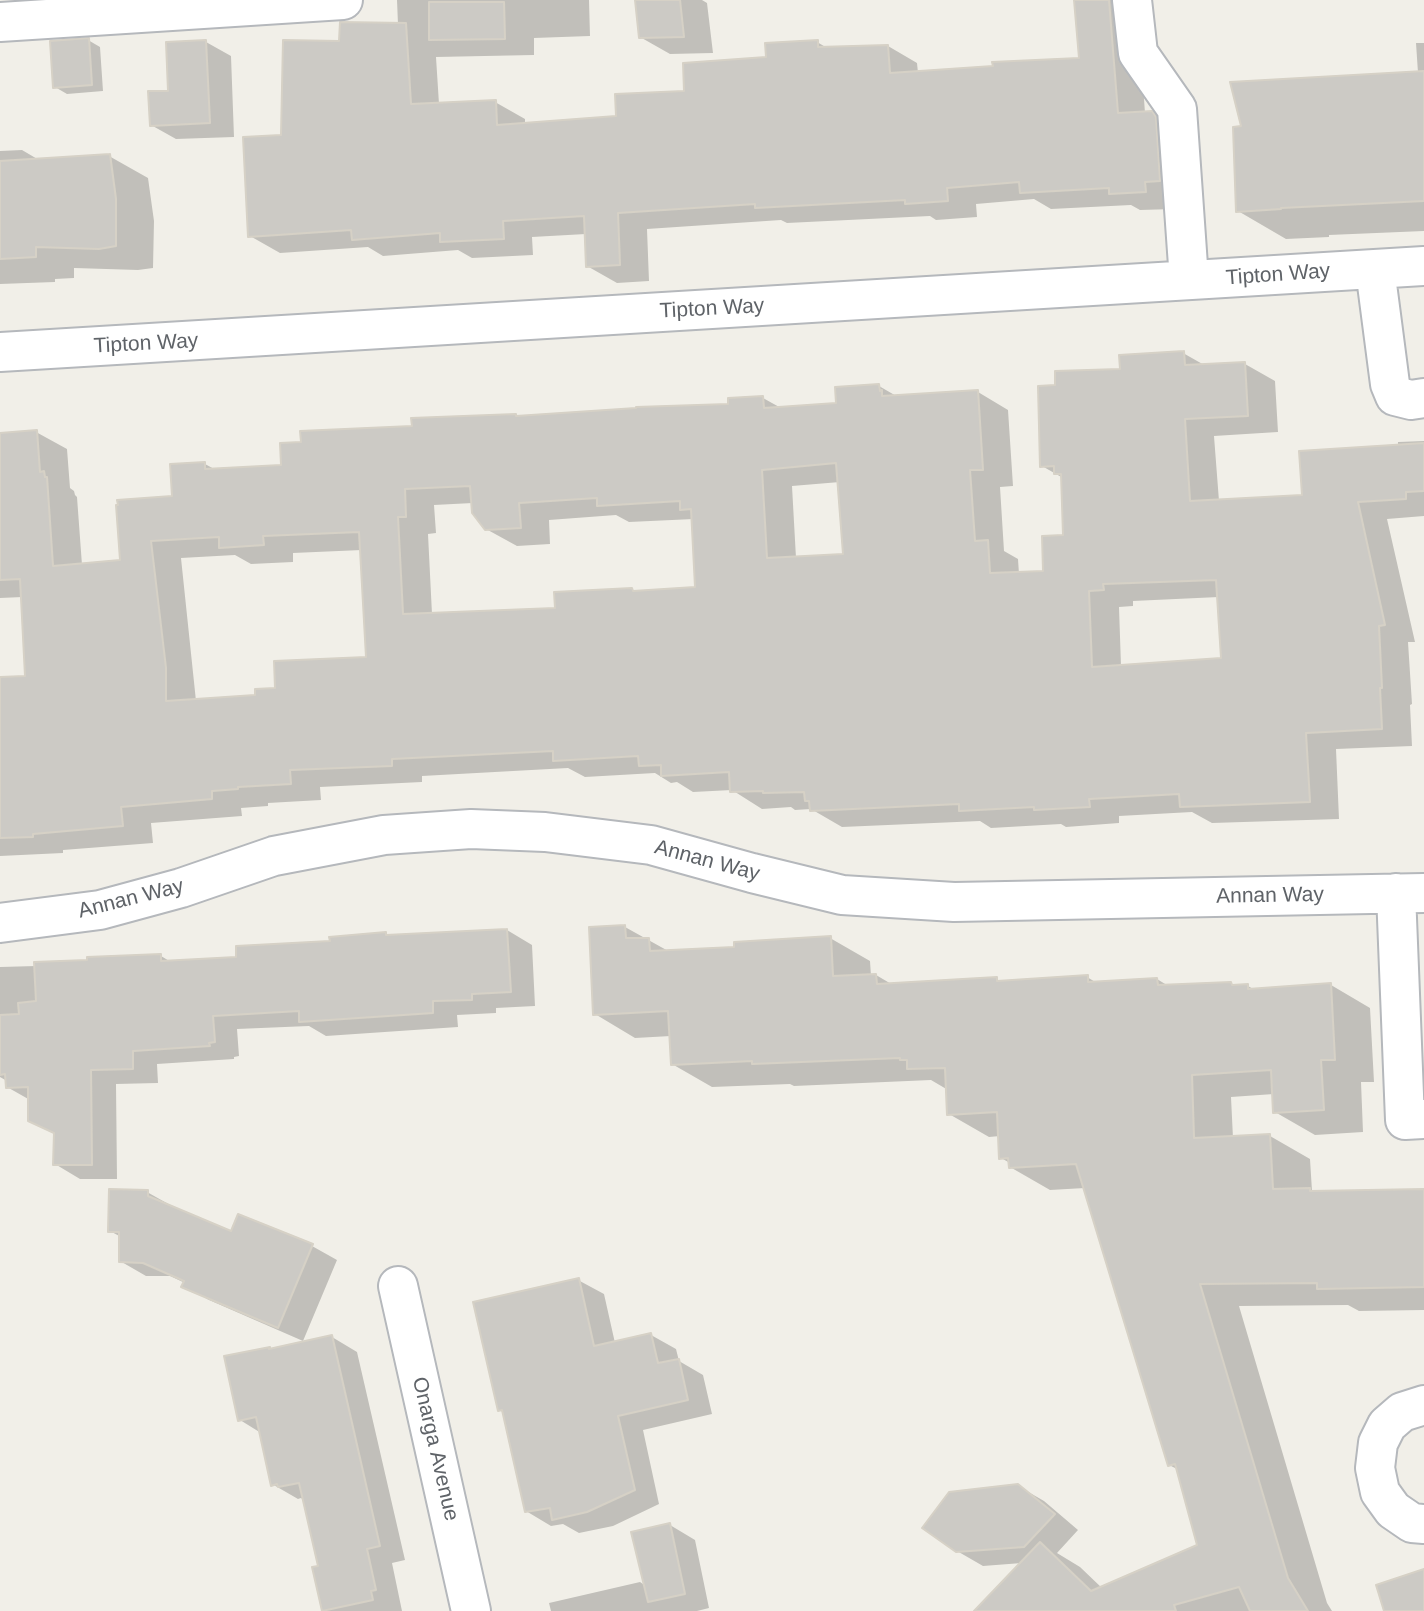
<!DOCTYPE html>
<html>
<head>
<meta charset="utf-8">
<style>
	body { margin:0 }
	canvas { display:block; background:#f1efe8 }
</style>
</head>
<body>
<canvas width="1424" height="1611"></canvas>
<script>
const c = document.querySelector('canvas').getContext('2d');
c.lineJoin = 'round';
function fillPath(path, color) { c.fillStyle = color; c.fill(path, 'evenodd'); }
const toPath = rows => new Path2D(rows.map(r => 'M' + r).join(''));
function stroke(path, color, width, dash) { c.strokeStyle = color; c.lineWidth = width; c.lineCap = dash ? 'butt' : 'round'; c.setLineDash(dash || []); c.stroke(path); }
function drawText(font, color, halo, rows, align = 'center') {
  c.font = font + ' Helvetica,sans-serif'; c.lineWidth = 6; c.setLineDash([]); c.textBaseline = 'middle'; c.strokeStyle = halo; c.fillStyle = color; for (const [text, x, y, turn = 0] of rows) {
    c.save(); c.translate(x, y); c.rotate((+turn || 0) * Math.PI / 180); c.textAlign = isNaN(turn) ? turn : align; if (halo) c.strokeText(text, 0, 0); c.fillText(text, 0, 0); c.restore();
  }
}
const shadow = toPath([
	[397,0,589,0,590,36,534,38,534,55,436,57,439,104,495,102,525,119,525,125,618,118,686,92,768,59,817,42,829,49,888,46,917,63,918,73,1080,60,1076,0,1137,0,1145,113,1151,113,1181,130,1175,209,1140,210,1131,205,1051,209,1034,199,976,204,977,217,936,220,930,216,787,223,781,220,647,229,649,281,617,283,587,266,586,234,532,237,533,255,472,258,458,250,383,256,368,247,280,253,250,236,283,137,341,43,398,25],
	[636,0,702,0,707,3,713,53,670,54,640,37],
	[88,40,100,47,103,91,67,94,55,87],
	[206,42,231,56,234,137,176,139,151,125,170,92],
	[1416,43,1424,43,1424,231,1329,235,1329,237,1286,239,1238,211,1418,73],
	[22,150,39,160,109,156,148,178,154,221,153,268,138,270,74,268,74,278,55,279,55,282,0,284,0,151],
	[1183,353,1206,366,1245,364,1275,381,1278,432,1214,436,1219,501,1303,497,1398,447,1398,442,1424,441,1424,516,1387,519,1415,642,1408,642,1412,704,1410,705,1412,746,1336,749,1339,819,1212,823,1192,812,1119,816,1119,823,1066,827,1061,824,991,828,980,821,842,827,811,809,795,810,791,807,762,809,732,790,693,792,677,782,671,783,655,773,585,777,568,768,422,776,422,782,320,787,321,800,268,803,268,806,241,808,242,816,151,823,153,843,63,850,63,853,0,856,0,679,27,678,23,597,0,598,0,435,36,432,67,449,70,488,74,491,75,495,77,497,82,565,122,562,174,497,205,464,216,470,283,467,414,428,515,415,519,418,730,406,763,398,781,408,837,405,879,386,898,397,978,392,1008,410,1013,486,1000,487,1004,551,1018,559,1019,574,1045,572,1065,537,1063,478,1042,466,1057,387],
	[840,482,845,555,796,558,792,486],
	[473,503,486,529,517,546,550,544,549,520,616,515,629,522,694,519,697,588,637,592,632,590,556,609,432,614,428,534,436,533,434,505],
	[362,550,368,658,257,696,196,701,181,558,235,555,251,564,293,562,293,553],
	[1219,597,1223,660,1121,666,1119,607,1133,606,1133,601],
	[625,927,670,952,736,948,830,938,870,961,871,976,876,975,893,985,996,979,1002,982,1087,977,1097,983,1157,979,1170,987,1231,984,1235,987,1248,986,1255,990,1331,985,1370,1008,1374,1082,1361,1082,1363,1132,1315,1135,1275,1112,1274,1094,1231,1097,1233,1138,1270,1136,1310,1159,1312,1191,1424,1191,1424,1310,1359,1311,1348,1305,1239,1306,1327,1603,1332,1611,997,1611,1022,1563,983,1566,957,1551,1018,1486,1044,1501,1078,1530,1057,1553,1080,1567,1102,1588,1199,1546,1179,1470,1169,1465,1085,1188,1050,1190,1010,1167,1010,1163,1001,1158,1000,1136,989,1137,949,1114,948,1090,931,1080,794,1086,790,1084,712,1087,672,1064,671,1036,635,1038,595,1014],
	[507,930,532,945,535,1006,496,1008,496,1013,457,1015,458,1027,326,1036,309,1026,237,1029,239,1056,234,1057,234,1059,157,1064,158,1083,116,1084,117,1179,80,1179,55,1164,56,1135,30,1120,30,1100,7,1087,7,1081,0,1077,0,967,36,966,161,956,171,962,238,959,385,934,389,937],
	[147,1192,172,1206,232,1234,312,1246,337,1260,303,1341,209,1300,184,1286,185,1283,170,1276,146,1276,120,1261,121,1237,110,1231],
	[578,1280,604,1294,615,1343,651,1335,676,1349,679,1361,703,1375,712,1414,643,1430,659,1504,613,1526,579,1533,563,1524,551,1526,526,1511,505,1413,499,1410],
	[332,1337,357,1352,405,1560,392,1563,402,1611,324,1611,314,1568,320,1567,305,1501,301,1498,298,1499,272,1484,261,1433,240,1420,226,1358,270,1348,273,1350],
	[670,1525,695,1540,709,1608,697,1611,551,1611,549,1603,640,1582,646,1586]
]);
const building = toPath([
	[635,0,680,0,684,37,639,38,635,0],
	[1074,0,1109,0,1118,113,1152,111,1156,117,1160,181,1145,182,1146,192,1109,194,1109,188,1020,193,1019,182,947,188,948,201,905,204,905,200,755,208,755,204,618,213,620,265,586,267,584,216,503,221,504,239,440,242,440,233,352,240,351,230,248,237,243,137,281,135,283,40,339,41,340,22,406,23,411,104,496,100,497,125,616,116,615,94,684,91,683,63,766,57,765,43,818,40,818,47,888,45,890,73,993,66,992,62,1079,58,1074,0],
	[429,2,504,2,505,39,429,40,429,2],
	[89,38,92,85,53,88,50,41,89,38],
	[206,40,210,123,150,126,148,91,168,91,166,42,206,40],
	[1424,71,1424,201,1281,208,1281,209,1236,212,1233,127,1241,126,1230,82,1424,71],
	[110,154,116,199,116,246,99,249,36,247,36,257,0,259,0,161,110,154],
	[1184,351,1185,365,1245,362,1248,416,1185,419,1190,501,1302,495,1299,451,1424,443,1424,491,1406,492,1406,499,1358,502,1385,625,1379,626,1382,688,1380,688,1382,729,1306,733,1310,802,1180,807,1179,794,1089,799,1090,807,1034,810,1034,807,959,811,959,804,810,811,809,801,805,801,804,792,763,793,763,791,730,792,729,772,661,776,661,765,639,766,638,756,553,761,553,751,392,759,392,766,290,770,291,784,238,787,238,789,212,791,212,799,121,807,123,826,33,834,33,837,0,838,0,677,25,676,20,579,0,580,0,433,37,430,40,472,44,471,45,477,47,477,53,566,120,560,116,505,118,505,117,500,172,496,170,464,205,462,205,469,281,465,280,443,301,442,300,431,412,426,411,418,516,414,516,416,636,408,636,407,728,404,728,398,763,396,764,408,836,403,835,387,879,384,880,391,882,390,882,396,978,390,983,470,970,470,975,541,988,540,990,573,1043,571,1042,536,1063,535,1061,474,1054,474,1054,466,1040,467,1038,386,1055,385,1055,371,1120,369,1119,355,1184,351],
	[836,463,843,554,767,558,762,470,836,463],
	[470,486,472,513,485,530,521,528,519,503,597,498,597,506,680,501,680,510,691,509,695,587,633,591,632,588,554,592,555,608,403,614,398,517,406,517,405,489,470,486],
	[359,532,366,657,274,661,275,688,255,689,255,695,166,701,166,668,151,541,219,537,219,548,264,545,263,536,359,532],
	[1216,580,1221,658,1092,667,1089,591,1104,590,1103,584,1216,580],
	[625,925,626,938,649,938,650,951,734,947,734,942,831,936,833,976,876,974,877,984,997,977,997,981,1088,975,1088,982,1157,978,1158,985,1231,982,1232,985,1248,984,1248,989,1331,983,1335,1060,1321,1060,1324,1110,1273,1113,1271,1070,1192,1075,1194,1138,1270,1134,1273,1189,1310,1188,1310,1191,1424,1189,1424,1287,1317,1289,1317,1283,1200,1284,1288,1578,1308,1611,1250,1611,1239,1587,1174,1605,1176,1611,974,1611,1040,1542,1091,1591,1197,1545,1175,1464,1168,1466,1076,1164,1009,1168,1008,1158,999,1159,997,1112,947,1115,945,1068,907,1069,907,1060,900,1060,900,1058,752,1064,752,1061,671,1065,668,1011,593,1015,589,927,625,925],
	[507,929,511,992,472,994,472,1000,433,1001,433,1013,299,1022,299,1011,213,1016,215,1042,209,1043,210,1046,133,1051,133,1069,91,1070,92,1165,53,1165,54,1133,28,1121,28,1087,6,1088,5,1074,0,1075,0,1015,19,1014,18,1003,36,1001,34,962,87,960,87,957,161,954,161,961,236,957,236,946,330,941,329,937,386,932,386,935,507,929],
	[109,1189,148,1190,148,1196,231,1231,238,1214,313,1244,278,1328,181,1287,184,1281,143,1263,119,1262,119,1232,108,1232,109,1189],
	[579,1278,594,1346,651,1333,658,1363,679,1359,688,1400,618,1416,635,1490,587,1512,552,1520,550,1508,525,1512,502,1410,498,1411,473,1302,579,1278],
	[332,1335,380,1546,367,1549,376,1590,371,1591,373,1600,322,1611,312,1567,318,1566,299,1483,278,1487,277,1484,271,1486,256,1417,238,1421,224,1356,270,1347,269,1349,332,1335],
	[1018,1484,1055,1514,1024,1547,956,1552,922,1528,949,1492,1018,1484],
	[670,1523,685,1594,648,1602,631,1532,670,1523],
	[1424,1569,1424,1611,1384,1611,1376,1585,1424,1569]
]);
const minor = toPath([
	[1132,0,1138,53,1177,109,1189,280],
	[0,22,343,0],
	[1375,269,1390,384,1395,396,1411,400,1424,398],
	[0,352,1424,266],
	[1396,893,1405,1120,1424,1119],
	[0,923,100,910,181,888,274,856,384,835,471,829,545,832,651,845,752,873,842,895,954,902,1424,893],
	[398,1286,471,1611],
	[1424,1405,1402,1412,1387,1425,1378,1443,1375,1468,1380,1492,1393,1510,1412,1523,1424,1524]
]);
const streetNames = [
	["Tipton Way",1278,275,-4],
	["Tipton Way",712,309,-3],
	["Tipton Way",146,344,-3],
	["Annan Way",707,861,15],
	["Annan Way",1270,896,-1],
	["Annan Way",131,899,-14],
	["Onarga Avenue",435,1449,77]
];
fillPath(shadow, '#0003');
fillPath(building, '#cccac5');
stroke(building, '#d6d1c6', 2);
stroke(minor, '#b5b8bc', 42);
stroke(minor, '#fff', 38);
drawText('21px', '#5f6368', '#fff', streetNames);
</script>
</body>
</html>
